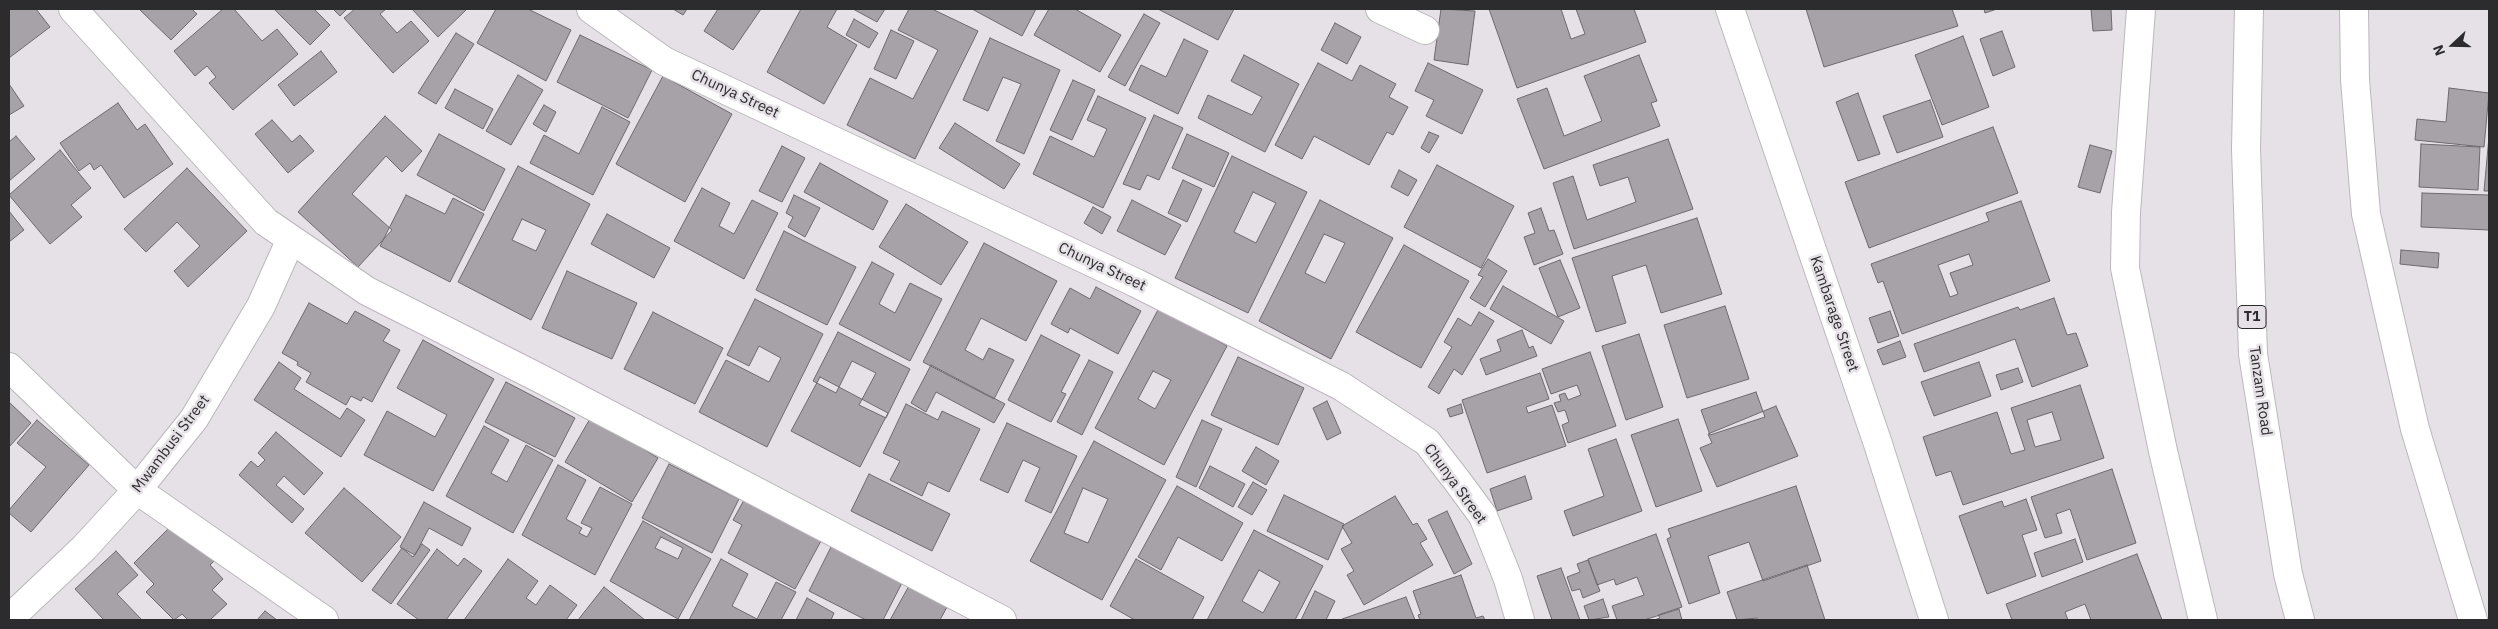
<!DOCTYPE html>
<html>
<head>
<meta charset="utf-8">
<style>
	body { margin:0 }
	#map { position:relative; width:2498px; height:629px; overflow:hidden; background:#e6e1e7; font-family:"IBM Plex Sans",sans-serif }
	canvas { display:block }
	.frame { position:absolute; inset:0; border:10px solid #2c2b2d; pointer-events:none }
	.north { position:absolute; left:2428px; top:20px; width:50px; height:50px; -webkit-text-stroke:4px #e6e1e7; paint-order:stroke; rotate:249deg; font-size:14px; font-weight:700; line-height:20px; text-align:center; color:#2c2b2d }
	.north::after { content:''; display:block; margin:auto; width:18px; height:22px; background:#2c2b2d; clip-path:polygon(50% 0,100% 100%,50% 72%,0 100%) }
</style>
</head>
<body>
<div id="map">
<canvas width="2498" height="629"></canvas>
<div class="frame"></div>
<div class="north">N</div>
</div>
<script>
const c = document.querySelector('canvas').getContext('2d');
c.lineJoin = 'round';
function fillPath(path, color) { c.fillStyle = color; c.fill(path, 'evenodd'); }
const toPath = rows => new Path2D(rows.map(r => 'M' + r).join(''));
function stroke(path, color, width, dash) { c.strokeStyle = color; c.lineWidth = width; c.lineCap = dash ? 'butt' : 'round'; c.setLineDash(dash || []); c.stroke(path); }
function drawText(font, color, halo, rows, align = 'center') {
  c.font = font + ' "IBM Plex Sans",sans-serif'; c.lineWidth = 5; c.setLineDash([]); c.textBaseline = 'middle'; c.strokeStyle = halo; c.fillStyle = color; for (const [text, x, y, turn = 0] of rows) {
    c.save(); c.translate(x, y); c.rotate((+turn || 0) * Math.PI / 180); c.textAlign = isNaN(turn) ? turn : align; if (halo) c.strokeText(text, 0, 0); c.fillText(text, 0, 0); c.restore();
  }
}
const building = toPath([
	[9,9,36,9,50,27,9,58,9,9],
	[139,9,192,9,197,14,171,40,139,9],
	[223,9,234,9,262,41,277,29,298,54,233,110,209,83,216,77,207,66,195,76,174,51,223,9],
	[274,9,314,9,330,25,310,45,274,9],
	[333,9,347,9,340,16,333,9],
	[355,9,386,9,380,14,397,33,411,21,429,41,393,73,344,18,355,9],
	[412,9,467,9,438,37,412,9],
	[496,9,528,9,571,30,546,81,477,43,496,9],
	[673,9,687,9,683,15,673,9],
	[718,9,761,9,733,50,704,31,718,9],
	[801,9,837,9,827,27,857,45,824,104,767,72,801,9],
	[853,9,885,9,877,22,853,9],
	[909,9,932,9,978,31,915,159,847,125,870,78,913,99,938,50,898,30,909,9],
	[972,9,1036,9,1022,36,972,9],
	[1049,9,1075,9,1121,35,1100,72,1034,35,1049,9],
	[1158,9,1234,9,1218,40,1158,9],
	[1441,9,1475,11,1468,65,1434,60,1441,9],
	[1489,9,1561,9,1571,39,1585,34,1576,9,1634,9,1646,42,1517,88,1489,9],
	[1806,9,1952,9,1958,26,1824,67,1806,9],
	[1984,9,1997,9,1985,13,1984,9],
	[2091,9,2111,9,2112,30,2093,31,2091,9],
	[1144,14,1160,23,1125,86,1108,77,1144,14],
	[854,19,878,33,869,48,846,35,854,19],
	[1335,23,1361,37,1347,64,1321,50,1335,23],
	[891,30,914,41,896,79,874,69,891,30],
	[2002,31,2015,67,1993,76,1980,39,2002,31],
	[456,33,474,44,436,104,418,93,456,33],
	[580,35,652,70,628,118,557,82,580,35],
	[1963,36,1989,107,1942,125,1915,55,1963,36],
	[990,38,1060,70,1024,154,996,141,1021,84,1003,77,988,111,963,100,990,38],
	[1184,39,1208,51,1178,114,1129,90,1141,65,1166,77,1184,39],
	[321,51,337,72,294,106,278,85,321,51],
	[1244,55,1299,84,1265,152,1198,118,1208,95,1252,115,1262,97,1231,81,1244,55],
	[1639,55,1657,101,1651,103,1660,126,1544,169,1517,99,1547,88,1564,136,1602,121,1584,76,1639,55],
	[1318,63,1352,81,1360,65,1396,84,1389,97,1408,107,1393,135,1387,132,1369,165,1314,136,1302,159,1275,145,1318,63],
	[1428,63,1483,90,1462,134,1426,116,1434,100,1415,91,1428,63],
	[518,75,543,90,511,145,486,131,518,75],
	[663,76,732,114,685,202,616,164,663,76],
	[1073,80,1095,90,1072,140,1050,130,1073,80],
	[9,84,24,106,9,115,9,84],
	[2449,88,2489,93,2484,147,2415,140,2417,119,2446,122,2449,88],
	[455,89,493,109,483,129,445,108,455,89],
	[1858,93,1880,154,1858,161,1836,102,1858,93],
	[1098,96,1146,118,1103,208,1033,174,1050,136,1094,157,1107,129,1087,120,1098,96],
	[1930,100,1943,137,1897,153,1883,116,1930,100],
	[118,103,137,130,145,124,173,164,124,198,101,165,94,170,90,163,79,171,60,143,118,103],
	[544,105,556,112,546,132,533,124,544,105],
	[602,107,630,122,593,195,530,163,544,135,579,154,602,107],
	[1154,115,1183,128,1159,180,1147,175,1140,190,1123,184,1154,115],
	[385,116,422,151,402,172,386,156,352,194,392,230,358,267,298,212,385,116],
	[272,120,292,142,300,135,314,151,288,173,255,134,272,120],
	[955,123,1020,164,1004,189,939,148,955,123],
	[1993,127,2018,193,1869,248,1845,182,1993,127],
	[1429,132,1439,136,1429,153,1421,148,1429,132],
	[439,134,505,169,484,211,417,175,439,134],
	[1187,134,1229,153,1214,187,1172,168,1187,134],
	[16,136,35,159,9,181,9,142,16,136],
	[2489,137,2489,191,2484,191,2489,137],
	[1668,139,1693,209,1574,249,1553,183,1573,176,1587,220,1636,202,1628,177,1600,186,1593,165,1668,139],
	[2421,144,2480,147,2478,190,2419,187,2421,144],
	[2090,145,2112,151,2100,193,2078,187,2090,145],
	[782,146,805,158,782,202,759,191,782,146],
	[60,150,91,188,71,205,82,217,50,244,9,195,60,150],
	[1232,156,1307,192,1248,313,1175,278,1232,156],
	[1253,192,1276,203,1256,243,1234,232,1253,192],
	[820,163,888,201,873,230,804,192,820,163],
	[1437,165,1514,206,1481,268,1404,227,1437,165],
	[518,166,590,204,531,320,458,282,518,166],
	[522,219,546,230,536,251,512,240,522,219],
	[187,168,247,231,188,287,174,271,200,246,177,222,146,252,124,229,187,168],
	[1399,170,1417,180,1408,196,1391,187,1399,170],
	[1183,180,1202,189,1187,222,1168,213,1183,180],
	[702,188,730,203,719,226,734,234,752,200,778,213,744,279,674,241,702,188],
	[2422,193,2489,195,2489,230,2421,227,2422,193],
	[406,195,445,214,453,198,484,214,450,282,380,246,406,195],
	[794,195,820,208,805,237,788,227,793,217,786,213,794,195],
	[1132,200,1181,225,1165,255,1117,231,1132,200],
	[1320,200,1393,238,1331,359,1259,321,1320,200],
	[1324,234,1345,243,1325,283,1305,273,1324,234],
	[2021,201,2050,281,1902,334,1883,281,1878,283,1871,264,1989,221,1986,213,2021,201],
	[1969,254,1973,265,1950,273,1958,294,1950,297,1938,265,1969,254],
	[906,204,968,242,941,285,879,247,906,204],
	[1093,207,1111,217,1102,234,1084,223,1093,207],
	[1541,208,1549,231,1554,230,1563,254,1534,265,1524,237,1535,233,1528,213,1541,208],
	[9,211,24,230,9,242,9,211],
	[607,214,670,248,654,278,591,244,607,214],
	[1697,218,1722,294,1661,313,1646,265,1612,276,1626,323,1596,332,1572,258,1697,218],
	[784,231,856,267,827,325,756,290,784,231],
	[984,243,1057,281,1026,341,981,318,965,350,983,360,989,348,1014,360,994,399,923,362,984,243],
	[1404,245,1469,281,1421,368,1356,332,1404,245],
	[2401,250,2439,253,2438,268,2400,264,2401,250],
	[1488,259,1507,271,1485,307,1470,298,1483,277,1478,275,1488,259],
	[1560,260,1580,308,1558,317,1539,268,1560,260],
	[872,262,894,274,879,304,895,313,910,283,942,299,910,361,839,324,872,262],
	[567,271,637,303,612,359,542,328,567,271],
	[1503,286,1564,321,1551,344,1490,309,1503,286],
	[1096,287,1141,311,1118,354,1070,328,1068,333,1051,324,1070,288,1090,299,1096,287],
	[2054,298,2067,335,2076,333,2088,366,2032,387,2015,339,1924,372,1914,344,2018,307,2020,310,2054,298],
	[755,299,823,334,767,447,699,412,726,360,769,382,781,358,759,346,749,366,727,355,755,299],
	[309,303,347,324,355,311,390,330,383,341,400,350,372,402,363,397,361,401,351,396,346,405,306,382,311,373,297,365,298,362,282,353,309,303],
	[1725,306,1749,379,1687,398,1664,325,1725,306],
	[1159,308,1227,346,1164,465,1095,428,1159,308],
	[1153,371,1171,380,1155,409,1138,399,1153,371],
	[1890,311,1899,336,1878,343,1869,318,1890,311],
	[653,312,723,348,695,404,624,369,653,312],
	[1479,312,1494,321,1462,375,1454,369,1439,394,1428,387,1452,347,1444,342,1458,318,1471,326,1479,312],
	[1522,330,1529,348,1533,346,1537,356,1486,375,1480,359,1501,351,1497,340,1522,330],
	[838,332,910,369,886,418,859,405,876,373,852,361,836,393,813,381,838,332],
	[1639,334,1663,407,1626,420,1602,346,1639,334],
	[1041,335,1080,355,1061,392,1066,394,1051,422,1008,400,1041,335],
	[423,340,494,379,433,491,364,455,387,411,435,437,447,415,397,388,423,340],
	[1900,341,1906,357,1883,365,1877,350,1900,341],
	[1590,352,1616,426,1568,443,1562,425,1569,422,1565,410,1558,412,1554,403,1561,401,1559,395,1565,393,1568,400,1581,395,1577,385,1551,394,1542,369,1590,352],
	[1238,357,1304,388,1278,445,1211,415,1238,357],
	[1089,360,1113,372,1082,435,1057,422,1089,360],
	[279,362,301,378,294,389,340,419,347,408,365,420,341,457,254,400,279,362],
	[1979,362,1991,396,1934,416,1921,382,1979,362],
	[931,365,1005,404,994,423,936,392,926,412,911,403,931,365],
	[2018,368,2023,382,2001,390,1996,375,2018,368],
	[1540,373,1549,399,1526,407,1528,413,1552,405,1566,446,1487,473,1462,400,1540,373],
	[820,377,888,413,860,467,791,431,820,377],
	[506,382,575,418,555,457,485,422,506,382],
	[2080,385,2104,458,1963,505,1951,471,1936,476,1923,437,1997,412,2011,454,2025,450,2011,408,2080,385],
	[2052,412,2061,440,2035,447,2027,420,2052,412],
	[1756,392,1765,417,1710,435,1701,410,1756,392],
	[1327,401,1341,433,1327,440,1313,408,1327,401],
	[9,402,31,423,9,447,9,402],
	[906,404,938,420,942,411,980,429,949,492,928,482,922,496,890,480,900,461,883,453,906,404],
	[1461,404,1463,413,1450,417,1447,409,1461,404],
	[1776,406,1798,456,1717,487,1700,448,1712,443,1708,434,1776,406],
	[591,417,658,458,632,502,565,462,591,417],
	[1678,419,1702,491,1656,507,1631,435,1678,419],
	[37,420,89,465,31,532,9,513,9,510,46,467,17,443,37,420],
	[1202,420,1222,429,1196,487,1176,477,1202,420],
	[1007,423,1077,456,1051,513,1025,501,1040,468,1023,460,1008,493,980,480,1007,423],
	[484,426,509,440,491,473,507,482,526,445,553,460,513,533,446,496,484,426],
	[276,432,323,473,304,495,284,476,276,485,304,509,292,523,239,475,251,461,258,467,265,460,258,453,276,432],
	[1616,439,1642,511,1573,536,1564,511,1604,496,1588,449,1616,439],
	[1094,441,1166,480,1102,600,1030,561,1094,441],
	[1083,488,1108,499,1088,543,1064,533,1083,488],
	[1256,447,1279,461,1266,485,1242,471,1256,447],
	[669,464,739,499,712,553,642,518,669,464],
	[558,465,586,480,566,519,582,528,579,533,587,537,592,528,581,523,600,487,632,504,595,575,522,535,558,465],
	[1210,466,1245,484,1233,507,1199,488,1210,466],
	[2112,469,2136,543,2087,560,2070,509,2056,514,2062,533,2045,538,2031,497,2112,469],
	[869,474,950,514,932,551,851,511,869,474],
	[1525,476,1532,499,1497,511,1490,489,1525,476],
	[1253,482,1267,490,1252,515,1238,507,1253,482],
	[1177,486,1243,523,1222,561,1178,537,1161,570,1138,557,1177,486],
	[1796,486,1821,561,1763,581,1749,542,1708,556,1720,593,1689,604,1667,539,1671,537,1668,529,1796,486],
	[344,488,401,537,362,582,305,533,344,488],
	[1284,495,1344,524,1328,560,1267,531,1284,495],
	[1395,496,1413,525,1417,523,1427,539,1420,543,1433,565,1364,605,1347,575,1354,571,1341,549,1352,543,1342,526,1395,496],
	[2026,499,2037,530,2022,535,2036,576,1987,594,1959,516,2002,501,2004,507,2026,499],
	[744,500,821,541,795,589,728,553,742,525,733,520,744,500],
	[424,502,471,528,462,546,429,528,415,555,400,547,424,502],
	[1447,511,1472,564,1454,574,1428,520,1447,511],
	[643,521,711,559,678,619,610,581,643,521],
	[661,537,683,548,678,559,655,548,661,537],
	[171,526,188,543,194,537,215,560,210,565,223,579,212,590,227,604,210,620,188,620,182,614,174,620,146,592,154,584,134,563,171,526],
	[1254,530,1323,566,1295,620,1207,620,1254,530],
	[1259,570,1280,582,1263,613,1242,601,1259,570],
	[1656,534,1682,607,1658,615,1660,618,1654,620,1617,620,1612,606,1644,595,1637,577,1616,585,1614,579,1597,585,1588,559,1656,534],
	[2075,539,2083,562,2042,577,2034,553,2075,539],
	[422,544,430,550,391,604,372,590,402,548,413,557,422,544],
	[832,545,903,581,883,620,866,620,809,591,832,545],
	[437,549,458,566,464,558,482,571,446,620,419,620,397,604,437,549],
	[116,551,138,575,117,594,142,620,104,620,75,589,116,551],
	[2137,554,2162,620,2091,620,2085,604,2065,612,2068,620,2012,620,2006,604,2137,554],
	[508,559,538,581,526,598,536,605,550,585,577,605,566,620,464,620,508,559],
	[721,559,748,574,732,606,757,619,776,582,796,592,781,620,689,620,721,559],
	[1136,559,1204,597,1192,620,1135,620,1110,606,1136,559],
	[1588,560,1600,591,1583,598,1580,589,1572,591,1567,577,1580,572,1577,564,1588,560],
	[1807,565,1825,620,1758,620,1757,618,1737,620,1727,592,1807,565],
	[1561,568,1580,620,1552,620,1537,576,1561,568],
	[1461,575,1476,618,1483,616,1485,620,1420,620,1418,615,1421,614,1413,591,1461,575],
	[910,584,948,605,940,620,890,620,910,584],
	[604,587,645,620,578,620,604,587],
	[1315,591,1335,601,1326,620,1301,620,1315,591],
	[1406,597,1415,620,1342,620,1342,619,1406,597],
	[807,598,834,613,831,620,796,620,807,598],
	[1603,599,1609,617,1589,620,1584,606,1603,599],
	[1679,609,1682,620,1644,620,1679,609],
	[265,611,277,620,257,620,265,611]
]);
const minor = toPath([
	[73,9,266,222,367,291,541,379,1002,620],
	[591,9,664,61,1136,283,1341,386,1427,442,1458,482,1483,516,1508,579,1520,620],
	[1380,9,1425,30],
	[1730,9,1878,444,1934,620],
	[2141,9,2126,212,2125,268,2163,451,2203,620],
	[2354,9,2355,80,2366,214,2415,429,2473,620],
	[9,367,137,490,324,620],
	[9,619,84,548,137,490,194,419,261,306,291,239]
]);
const highway = toPath([
	[2249,9,2246,149,2253,354,2288,574,2300,620]
]);
const shields = [
	[2252,317,28]
];
const shieldNames = [
	["T1",2252,317]
];
const streetNames = [
	["Chunya Street",735,94,25],
	["Chunya Street",1102,267,25],
	["Kambarage Street",1834,314,71],
	["Tanzam Road",2260,391,82],
	["Mwambusi Street",171,444,-53],
	["Chunya Street",1455,484,54]
];
fillPath(building, '#a6a2a7');
stroke(building, '#6d696f', 1);
stroke(minor, '#bcb7bd', 30);
stroke(highway, '#bcb7bd', 30);
stroke(minor, '#fff', 28);
stroke(highway, '#fff', 28);
for (const [x, y, w] of shields) { const box = new Path2D(); box.roundRect(x - w / 2, y - 11.5, w, 23, 4); c.fillStyle = '#e6e1e7'; c.fill(box); stroke(box, '#2c2b2d', 1); }
drawText('bold 14px', '#2c2b2d', null, shieldNames);
drawText('15px', '#2c2b2d', '#e6e1e7', streetNames);
</script>
</body>
</html>
